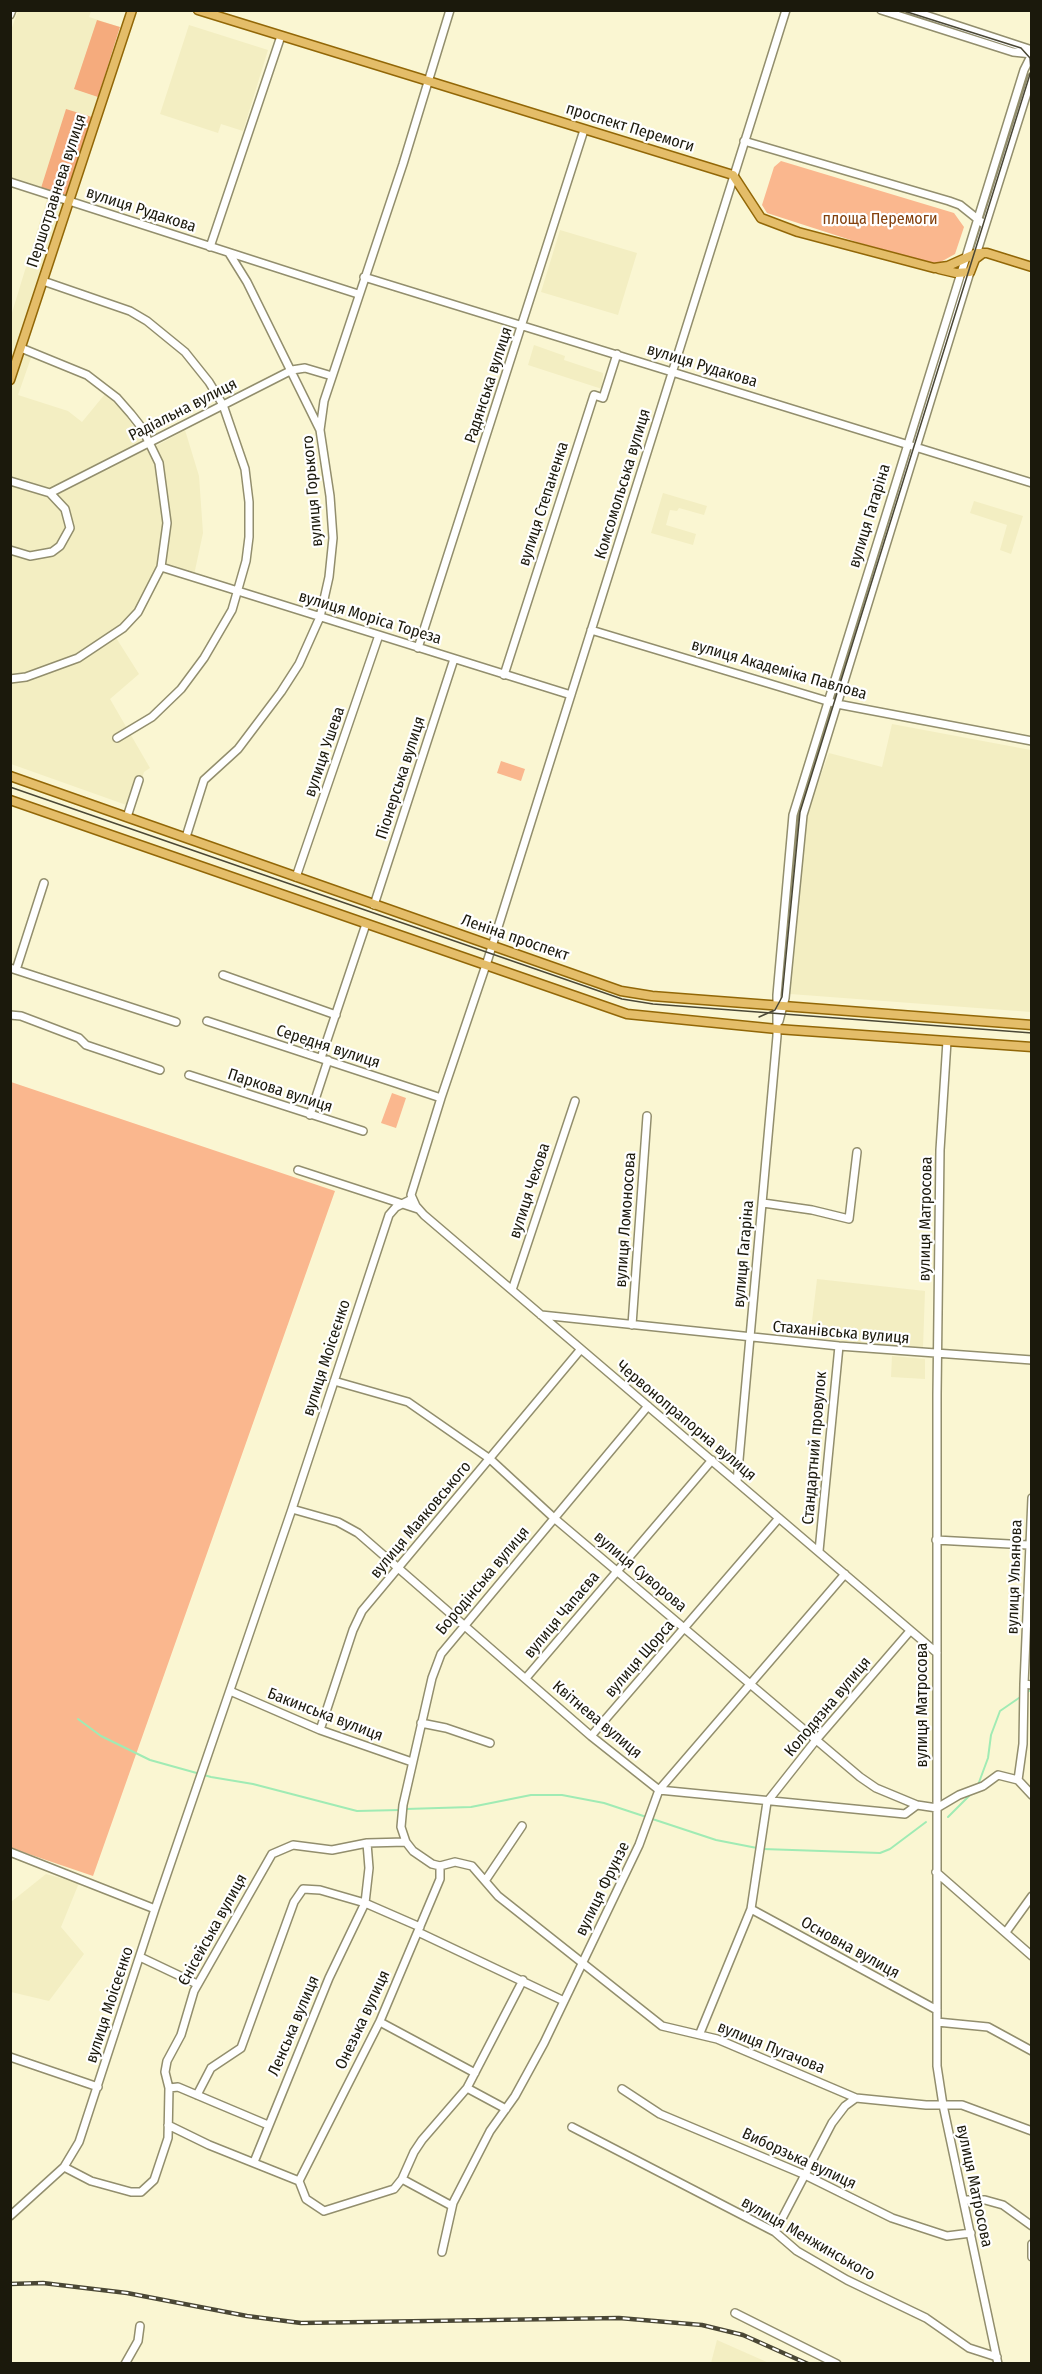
<!DOCTYPE html>
<html>
<head>
<meta charset="utf-8">
<style>
	body { margin:0 }
	#map { position:relative; width:1042px; height:2374px; overflow:hidden; background:#faf6d2; font-family:"Fira Sans Condensed",sans-serif }
	canvas { display:block }
	.frame { position:absolute; inset:0; border:12px solid #1b190c; pointer-events:none }
</style>
</head>
<body>
<div id="map">
<canvas width="1042" height="2374"></canvas>
<div class="frame"></div>
</div>
<script>
const c = document.querySelector('canvas').getContext('2d');
c.lineJoin = 'round';
function fillPath(path, color) { c.fillStyle = color; c.fill(path, 'evenodd'); }
const toPath = rows => new Path2D(rows.map(r => 'M' + r).join(''));
function stroke(path, color, width, dash) { c.strokeStyle = color; c.lineWidth = width; c.lineCap = dash ? 'butt' : 'round'; c.setLineDash(dash || []); c.stroke(path); }
function drawText(font, color, halo, rows, align = 'center') {
  c.font = font + ' "Fira Sans Condensed",sans-serif'; c.lineWidth = 4.5; c.setLineDash([]); c.textBaseline = 'middle'; c.strokeStyle = halo; c.fillStyle = color; for (const [text, x, y, turn = 0] of rows) {
    c.save(); c.translate(x, y); c.rotate((+turn || 0) * Math.PI / 180); c.textAlign = isNaN(turn) ? turn : align; if (halo) c.strokeText(text, 0, 0); c.fillText(text, 0, 0); c.restore();
  }
}
const built = toPath([
	[18,11,91,11,89,17,120,27,66,196,11,178,10,33],
	[189,25,268,50,243,131,221,124,218,133,160,114],
	[47,198,64,203,19,349,32,355,18,395,68,411,82,422,105,394,123,411,149,450,185,430,199,476,203,533,194,575,159,564,139,606,113,633,139,674,110,699,150,768,144,772,132,807,11,764,11,316],
	[560,230,637,253,618,315,541,292],
	[534,345,565,356,564,360,603,373,602,389,528,365],
	[663,493,707,506,704,515,679,508,677,511,670,510,666,525,696,534,693,545,651,533],
	[974,501,1023,516,1011,554,1000,550,1007,525,970,513],
	[892,724,1031,750,1031,1012,790,994,806,815,829,753,882,767],
	[817,1279,925,1291,923,1348,810,1338],
	[892,1356,925,1359,925,1379,891,1377],
	[46,1874,79,1883,61,1927,84,1954,49,2001,11,1992,11,1902],
	[717,2340,769,2363,711,2363]
]);
const green = toPath([
	[781,161,954,213,964,227,955,254,937,264,863,244,767,213,762,205,774,167],
	[501,761,525,769,521,781,497,773],
	[11,1082,335,1191,93,1876,11,1848],
	[392,1093,406,1098,396,1128,381,1123]
]);
const forest = toPath([
	[97,20,120,27,98,97,74,89],
	[66,109,92,117,66,196,41,188]
]);
const stream = toPath([
	[78,1719,101,1736,150,1760,211,1777,253,1784,357,1811,400,1810],
	[978,1785,988,1758,991,1735,1000,1711,1032,1689],
	[406,1809,471,1807,531,1795,562,1795,604,1803,716,1840,757,1848],
	[948,1817,971,1794],
	[763,1849,880,1853,890,1849,926,1822]
]);
const minor = toPath([
	[786,10,488,959,441,1098,411,1195,416,1206,424,1215,937,1653],
	[881,10,1013,52,1032,54],
	[910,10,1032,50],
	[10,15,12,10],
	[744,141,949,201,960,205,985,225],
	[10,182,358,294],
	[210,247,281,36],
	[229,253,247,282,320,430],
	[975,258,1032,77],
	[364,277,1032,483],
	[43,281,130,311,147,321,185,352,209,382,223,405,245,469,249,502,249,537,246,561,232,610,204,658,181,689,152,717,117,738],
	[10,481,50,493,65,509,70,528,60,546,52,552,30,556,10,550],
	[50,493,292,370,305,368,332,376],
	[161,567,571,695],
	[591,630,837,704,1032,741],
	[418,648,584,130],
	[504,675,594,395,603,398,617,354],
	[10,679,26,677,78,658,123,628,138,612,161,567,167,523,159,463,142,428,131,414,117,398,87,375,21,348],
	[127,817,139,780],
	[186,837,204,780,238,749,281,692,299,664,320,617,329,577,333,538,330,496,320,430,324,401,403,164,450,10],
	[296,877,379,635],
	[374,905,454,659],
	[10,968,176,1022],
	[16,970,44,883],
	[223,975,336,1015],
	[10,1015,21,1016,79,1038,86,1045,160,1070],
	[207,1021,441,1098],
	[779,1021,785,998,803,815,970,272],
	[947,1041,940,1150,937,1394,937,2066,943,2105,998,2364],
	[321,1058,366,924],
	[189,1075,363,1131],
	[310,1115,328,1060],
	[298,1170,418,1209],
	[763,1203,812,1210,849,1219,857,1152],
	[512,1290,575,1101],
	[541,1315,839,1346,1032,1360],
	[632,1325,647,1116],
	[334,1381,408,1402,490,1459,554,1518,860,1777,876,1788,917,1805],
	[648,1406,441,1654,432,1678,403,1805,401,1827,406,1842,413,1851,432,1864,440,1866,455,1862,472,1866,498,1896,662,2026,717,2039,856,2098,926,2105,962,2105,1032,2131],
	[737,1482,777,1036,777,995,793,815,1024,70,1032,54],
	[1032,1498,1024,1684,1032,1685],
	[292,1509,338,1522,358,1533,591,1736,659,1790,905,1814,917,1805,937,1808,959,1795,983,1786,998,1775,1018,1780],
	[936,1540,1028,1545],
	[819,1551,839,1346],
	[526,1678,712,1460],
	[230,1691,320,1730,412,1762],
	[421,1723,446,1728,490,1743],
	[320,1730,353,1630,362,1611,581,1349],
	[591,1736,779,1518],
	[1018,1780,1023,1744,1024,1684],
	[1018,1780,1032,1795],
	[10,1852,155,1909],
	[936,1872,1032,1956],
	[485,1881,522,1826],
	[751,1909,937,2010],
	[418,1932,564,2001],
	[1006,1932,1032,1896],
	[140,1957,197,1984],
	[380,2022,475,2073],
	[937,2022,988,2027,1032,2051],
	[700,2033,751,1909,767,1802,816,1740,910,1631],
	[10,2057,98,2087],
	[169,2088,178,2087,268,2125],
	[467,2088,506,2109],
	[622,2089,660,2114,803,2174,892,2218,947,2236,971,2233],
	[197,2095,211,2068,241,2048,294,1902,303,1889,320,1890,365,1903,420,1927],
	[168,2125,209,2145,299,2181],
	[572,2127,775,2232,797,2251,847,2280,926,2318,969,2348,997,2357],
	[254,2162,329,1978,365,1903,369,1868,367,1843],
	[64,2167,91,2181,131,2192,141,2192,154,2180,168,2138,169,2088,165,2072,167,2061,181,2035,194,1991,272,1854,293,1845,332,1850,367,1843,406,1842],
	[402,2179,452,2206],
	[299,2181,306,2199,324,2211,394,2189,402,2179,414,2152,422,2140,467,2088,523,1980],
	[299,2181,380,2021,440,1879,440,1866],
	[964,2200,985,2200,1003,2205,1032,2226],
	[10,2216,64,2167,79,2142,155,1909,292,1509,389,1215,396,1207,412,1199],
	[775,2232,832,2123,845,2106,856,2098],
	[1032,2244,1032,2257],
	[442,2252,453,2203,490,2131,515,2096,544,2043,639,1845,659,1790,845,1574],
	[735,2313,837,2364],
	[125,2364,138,2341,140,2326]
]);
const major = toPath([
	[198,10,733,175,761,218,798,232,934,268,948,266,977,253,987,253,1032,267],
	[939,269,956,273,970,272,975,259,983,253],
	[10,380,132,10],
	[10,776,621,991,652,996,1032,1025],
	[10,800,627,1014,777,1029,1032,1047]
]);
const tram = toPath([
	[10,787,622,999,653,1004,1032,1033],
	[759,1017,775,1010,782,997,800,812,1031,71,1030,58,1021,48,901,10]
]);
const rail = toPath([
	[10,2284,43,2283,127,2293,247,2316,301,2323,619,2318,702,2325,743,2335,808,2364]
]);
const streetNames = [
	["проспект Перемоги",630,128,17],
	["Першотравнева вулиця",57,191,-72],
	["вулиця Рудакова",141,210,18],
	["вулиця Рудакова",702,366,17],
	["Радянська вулиця",489,385,-72],
	["Радіальна вулиця",183,410,-27],
	["Комсомольська вулиця",623,484,-73],
	["вулиця Горького",313,491,-95],
	["вулиця Степаненка",544,504,-72],
	["вулиця Гагаріна",870,516,-73],
	["вулиця Моріса Тореза",370,618,17],
	["вулиця Академіка Павлова",779,670,16],
	["вулиця Ушева",325,752,-71],
	["Піонерська вулиця",401,778,-72],
	["Леніна проспект",515,938,19],
	["Середня вулиця",328,1047,18],
	["Паркова вулиця",280,1091,18],
	["вулиця Чехова",530,1191,-72],
	["вулиця Матросова",926,1219,-89],
	["вулиця Ломоносова",626,1220,-86],
	["вулиця Гагаріна",744,1254,-85],
	["Стаханівська вулиця",841,1333,5],
	["вулиця Моісеєнко",327,1358,-72],
	["Червонопрапорна вулиця",686,1421,40],
	["Стандартний провулок",815,1448,-85],
	["вулиця Маяковського",421,1520,-50],
	["вулиця Суворова",640,1572,40],
	["вулиця Ульянова",1015,1577,-88],
	["Бородінська вулиця",483,1581,-50],
	["вулиця Чапаєва",562,1615,-50],
	["вулиця Щорса",640,1659,-49],
	["вулиця Матросова",923,1705,-90],
	["Колодязна вулиця",828,1707,-50],
	["Бакинська вулиця",325,1715,21],
	["Квітнева вулиця",597,1720,40],
	["вулиця Фрунзе",603,1889,-64],
	["Єнісейська вулиця",213,1930,-61],
	["Основна вулиця",850,1948,29],
	["вулиця Моісеєнко",110,2005,-72],
	["Онезька вулиця",363,2020,-65],
	["Ленська вулиця",294,2026,-67],
	["вулиця Пугачова",771,2048,22],
	["Виборзька вулиця",799,2159,25],
	["вулиця Матросова",974,2186,78],
	["вулиця Менжинського",808,2239,30]
];
const parkNames = [
	["площа Перемоги",880,220]
];
fillPath(built, '#f3eec2');
fillPath(green, '#fab78e');
fillPath(forest, '#f5ab7d');
stroke(stream, '#a0ebb4', 2);
stroke(minor, '#928e6d', 10);
stroke(major, '#926707', 11);
stroke(minor, '#fff', 7);
stroke(major, '#e4bd69', 8);
stroke(tram, '#4a4735', 1.5);
stroke(rail, '#4a4735', 4.5);
stroke(rail, '#fff', 2, [7]);
drawText('16px', '#1b190c', '#fff', streetNames);
drawText('16px', '#84410e', '#fff', parkNames);
</script>
</body>
</html>
